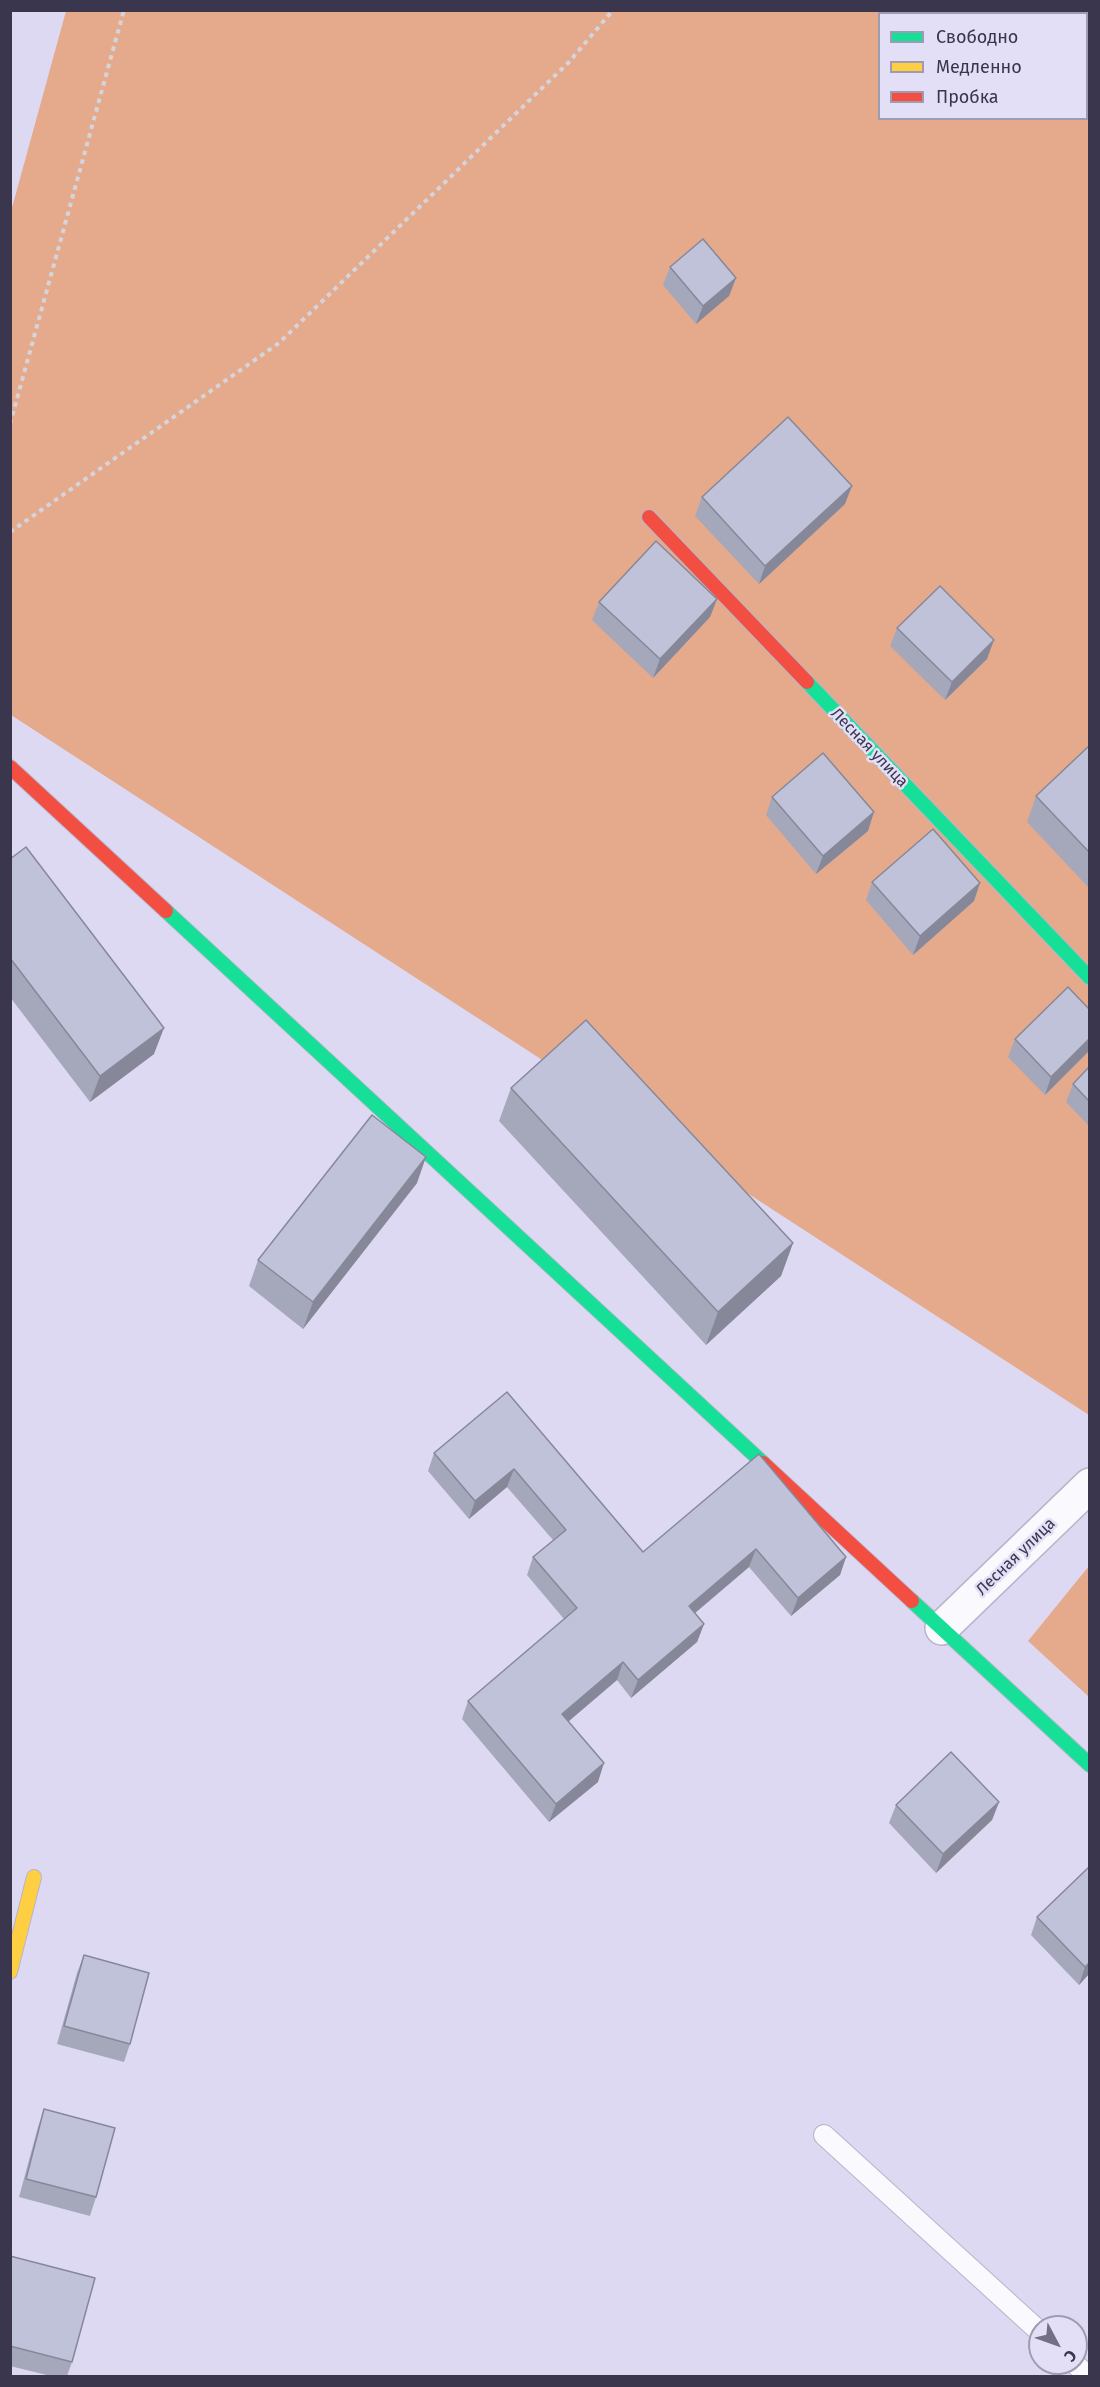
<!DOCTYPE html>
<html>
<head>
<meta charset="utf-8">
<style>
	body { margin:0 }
	#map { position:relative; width:1100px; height:2387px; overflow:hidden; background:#ddd9f3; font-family:"Fira Sans",sans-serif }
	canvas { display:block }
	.frame { position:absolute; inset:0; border:12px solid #3a364e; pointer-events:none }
	.legend { position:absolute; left:878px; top:12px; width:210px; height:108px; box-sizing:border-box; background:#e3dff7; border:2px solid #9f9bb3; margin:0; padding:8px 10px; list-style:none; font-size:18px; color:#3a364e }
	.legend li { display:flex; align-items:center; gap:12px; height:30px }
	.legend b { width:30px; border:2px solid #9f9bb3 }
	.north { position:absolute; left:1028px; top:2315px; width:60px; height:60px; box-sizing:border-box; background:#e3dff7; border:2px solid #9f9bb3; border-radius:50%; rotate:131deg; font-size:16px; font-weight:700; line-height:24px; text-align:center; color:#3a364e }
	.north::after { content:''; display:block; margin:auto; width:21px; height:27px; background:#736f88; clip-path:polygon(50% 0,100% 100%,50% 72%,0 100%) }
</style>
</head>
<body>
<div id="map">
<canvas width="1100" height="2387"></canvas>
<div class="frame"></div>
<ul class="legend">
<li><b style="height:8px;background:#16e098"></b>Свободно</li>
<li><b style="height:8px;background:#ffcf43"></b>Медленно</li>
<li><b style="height:8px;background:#f24e42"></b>Пробка</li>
</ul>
<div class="north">С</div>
</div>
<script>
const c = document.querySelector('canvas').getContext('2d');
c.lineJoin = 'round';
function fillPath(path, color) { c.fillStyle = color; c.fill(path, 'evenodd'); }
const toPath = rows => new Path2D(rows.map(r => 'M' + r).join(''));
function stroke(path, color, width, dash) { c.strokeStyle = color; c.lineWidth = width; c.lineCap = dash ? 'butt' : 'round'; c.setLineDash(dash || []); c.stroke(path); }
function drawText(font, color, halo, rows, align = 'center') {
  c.font = font + ' "Fira Sans",sans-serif'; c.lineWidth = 5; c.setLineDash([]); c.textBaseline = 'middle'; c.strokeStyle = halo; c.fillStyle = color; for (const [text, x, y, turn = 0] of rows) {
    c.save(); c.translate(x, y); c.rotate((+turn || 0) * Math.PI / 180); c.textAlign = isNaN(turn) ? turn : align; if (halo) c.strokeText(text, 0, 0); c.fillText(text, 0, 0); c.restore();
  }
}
const forest = toPath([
	[66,11,1089,11,1089,1415,11,715,10,215],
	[880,14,1086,14,1086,118,880,118],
	[1089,1566,1089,1697,1028,1641]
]);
const path = toPath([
	[10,424,124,10],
	[10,532,279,343,569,62,613,10]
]);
const lane = toPath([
	[824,2135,1040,2332],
	[1074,2363,1088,2376]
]);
const street = toPath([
	[942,1628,1090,1485]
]);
const fast = toPath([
	[807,682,1090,978],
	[166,911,763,1463],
	[912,1601,1090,1765]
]);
const slow = toPath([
	[10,1972,34,1877]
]);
const jam = toPath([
	[649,517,807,682],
	[10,767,166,911],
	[763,1463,912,1601]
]);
const wall = toPath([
	[670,267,736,278,729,296,696,324,663,285],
	[702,497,845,504,759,584,695,516],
	[717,599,710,617,653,678,592,620,599,602],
	[897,628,987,659,945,700,890,646],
	[1089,746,1089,888,1027,822,1036,796],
	[772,797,868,831,816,874,766,815],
	[10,859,154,1054,90,1102,10,997],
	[872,882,974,901,913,955,866,900],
	[1089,1009,1089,1051,1045,1095,1008,1057,1015,1039],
	[1089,1067,1089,1126,1066,1102,1073,1084],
	[511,1088,793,1243,781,1276,706,1345,499,1121],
	[417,1183,303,1329,249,1286,258,1260],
	[507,1392,643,1552,759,1454,846,1557,840,1575,791,1616,749,1567,695,1613,704,1624,697,1642,631,1698,617,1680,569,1721,598,1782,549,1822,462,1719,468,1701,564,1619,527,1575,533,1557,553,1540,507,1487,469,1519,428,1471,434,1453],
	[999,1802,992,1820,936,1873,889,1823,896,1805],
	[1089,1867,1089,1974,1079,1985,1031,1935,1037,1917],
	[84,1955,130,2044,124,2062,57,2044,77,1973],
	[44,2109,96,2197,90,2216,19,2197,38,2127],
	[10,2256,72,2362,67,2376,51,2376,10,2366]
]);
const shadedWall = toPath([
	[736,278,729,296,696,324,703,306],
	[852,486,845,504,759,584,765,566],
	[717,599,710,617,653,678,660,659],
	[994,640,987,659,945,700,952,682],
	[874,812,868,831,816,874,823,856],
	[980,883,974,901,913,955,920,936],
	[164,1028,154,1054,90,1102,100,1076],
	[1089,1039,1089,1051,1045,1095,1051,1077],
	[426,1157,417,1183,303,1329,313,1302],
	[793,1243,781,1276,706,1345,718,1312],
	[514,1469,507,1487,469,1519,475,1501],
	[756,1549,749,1567,682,1624,689,1606],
	[846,1557,840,1575,791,1616,798,1598],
	[704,1624,697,1642,631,1698,638,1680],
	[623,1662,617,1680,556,1732,562,1714],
	[604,1763,598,1782,549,1822,556,1804],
	[999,1802,992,1820,936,1873,943,1854],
	[1089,1963,1089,1974,1079,1985,1085,1967]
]);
const building = toPath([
	[703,239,736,278,703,306,670,267,703,239],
	[788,417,852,486,765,566,702,497,788,417],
	[656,541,717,599,660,659,599,602,656,541],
	[940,586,994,640,952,682,897,628,940,586],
	[1089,746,1089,852,1036,796,1089,746],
	[823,753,874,812,823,856,772,797,823,753],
	[933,829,980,883,920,936,872,882,933,829],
	[26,847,164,1028,100,1076,10,958,10,859,26,847],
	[1068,987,1089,1009,1089,1039,1051,1077,1015,1039,1068,987],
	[586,1020,793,1243,718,1312,511,1088,586,1020],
	[1089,1067,1089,1101,1073,1084,1089,1067],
	[372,1115,426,1157,313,1302,258,1260,372,1115],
	[507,1392,643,1552,759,1454,846,1557,798,1598,756,1549,689,1606,704,1624,638,1680,623,1662,562,1714,604,1763,556,1804,468,1701,577,1608,533,1557,566,1530,514,1469,475,1501,434,1453,507,1392],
	[951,1752,999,1802,943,1854,896,1805,951,1752],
	[1089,1867,1089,1963,1085,1967,1037,1917,1089,1867],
	[84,1955,149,1973,130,2044,64,2026,84,1955],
	[44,2109,115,2128,96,2197,26,2179,44,2109],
	[10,2256,95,2278,72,2362,10,2346,10,2256]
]);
const streetNames = [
	["Лесная улица",869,748,46],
	["Лесная улица",1016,1557,-44]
];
fillPath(forest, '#e5aa8c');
stroke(lane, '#b8b4ca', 22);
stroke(street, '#b8b4ca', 36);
stroke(fast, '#b8b4ca', 16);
stroke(slow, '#b8b4ca', 16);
stroke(jam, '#b8b4ca', 16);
stroke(path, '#d5d4dc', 4, [4.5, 4.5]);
stroke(lane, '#faf9fd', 20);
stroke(street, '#faf9fd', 33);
stroke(fast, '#16e098', 14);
stroke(slow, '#ffcf43', 14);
stroke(jam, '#f24e42', 14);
fillPath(wall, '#a5a7bb');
fillPath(shadedWall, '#868899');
fillPath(building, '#c0c2da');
stroke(building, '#868899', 1.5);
drawText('16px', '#3a364e', '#e3dff7', streetNames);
</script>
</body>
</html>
